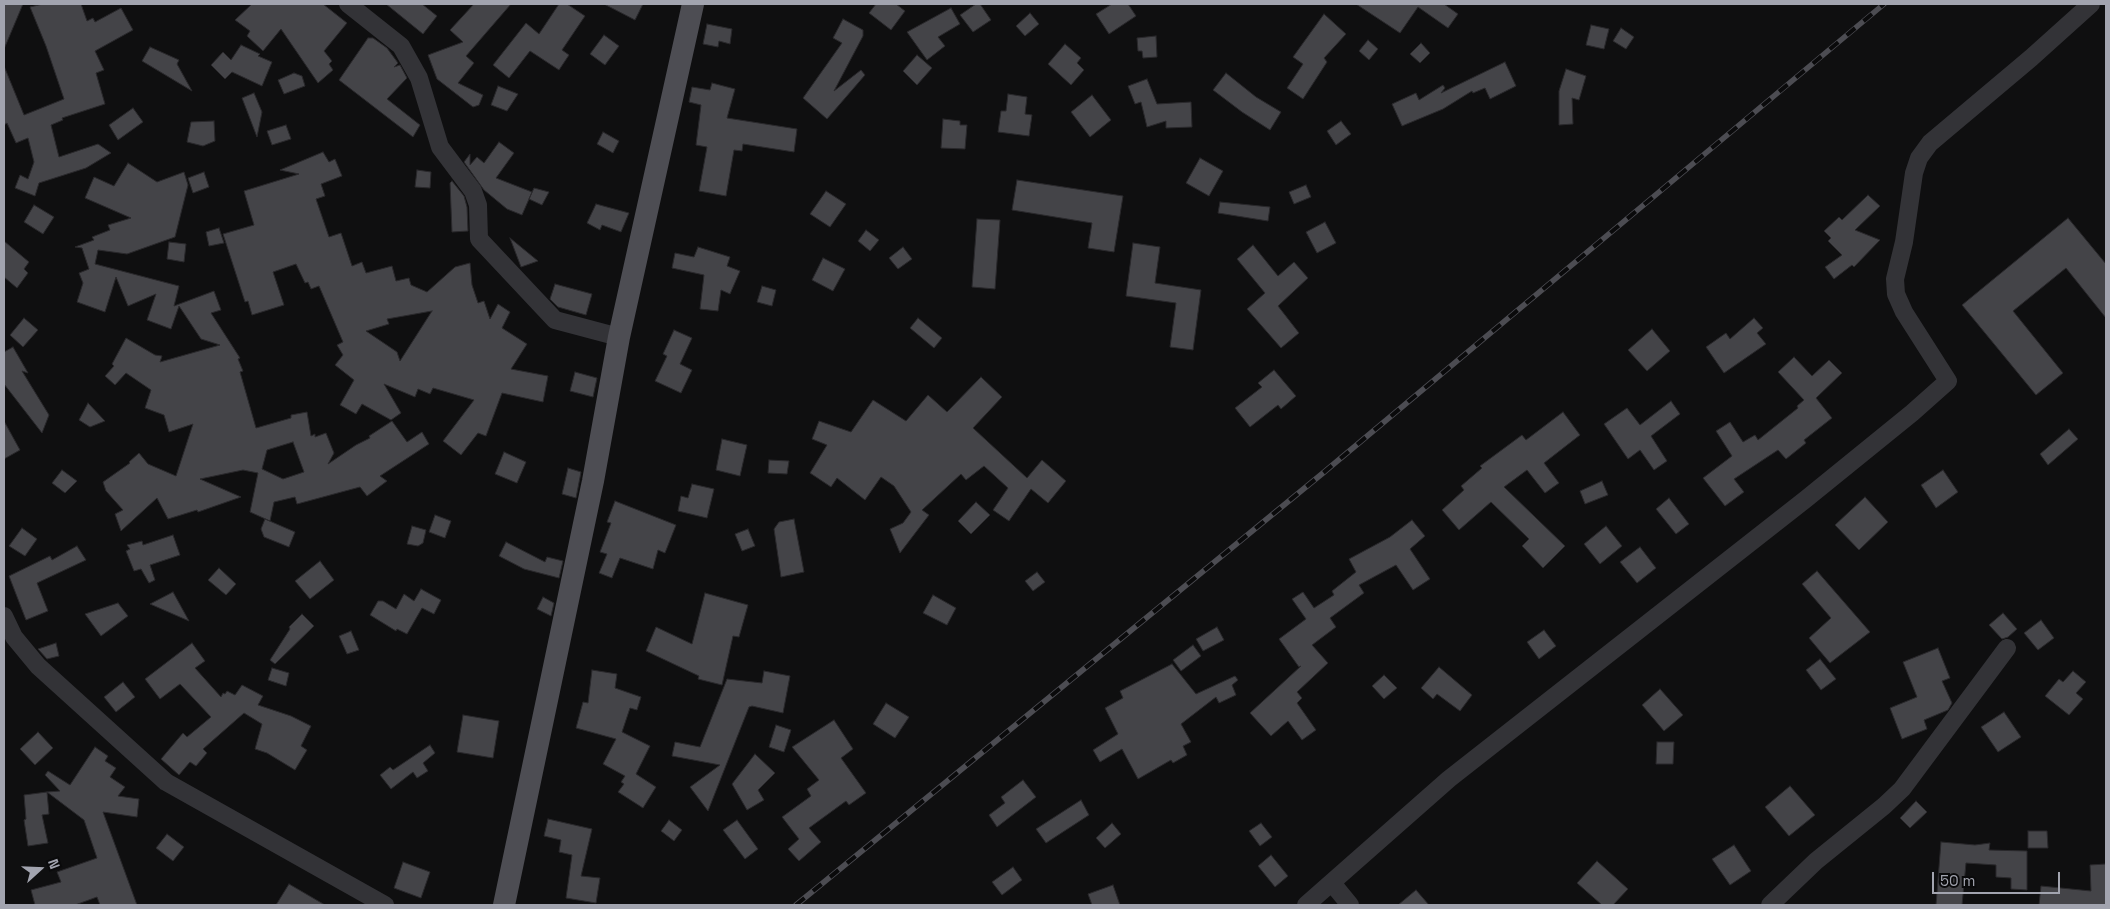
<!DOCTYPE html>
<html>
<head>
<meta charset="utf-8">
<style>
	body { margin:0 }
	#map { position:relative; width:2110px; height:909px; overflow:hidden; background:#0f0f10; font-family:"Space Grotesk",sans-serif }
	canvas { display:block }
	.frame { position:absolute; inset:0; border:5px solid #a2a4af; pointer-events:none }
	.north { position:absolute; left:15px; top:844px; width:50px; height:50px; -webkit-text-stroke:4px #0a0a0b; paint-order:stroke; rotate:70deg; font-size:14px; font-weight:700; line-height:20px; text-align:center; color:#a2a4af }
	.north::after { content:''; display:block; margin:auto; width:18px; height:22px; background:#a2a4af; clip-path:polygon(50% 0,100% 100%,50% 72%,0 100%) }
	.scale { position:absolute; left:1932px; top:872px; width:128px; height:22px; box-sizing:border-box; border:2px solid #a2a4af; border-top:0; padding-left:6px; font-size:15px; line-height:18px; white-space:nowrap; color:#a2a4af; -webkit-text-stroke:4px #0a0a0b; paint-order:stroke }
</style>
</head>
<body>
<div id="map">
<canvas width="2110" height="909"></canvas>
<div class="frame"></div>
<div class="north">N</div>
<div class="scale">50 m</div>
</div>
<script>
const c = document.querySelector('canvas').getContext('2d');
c.lineJoin = 'round';
function fillPath(path, color) { c.fillStyle = color; c.fill(path, 'evenodd'); }
const toPath = rows => new Path2D(rows.map(r => 'M' + r).join(''));
function stroke(path, color, width, dash) { c.strokeStyle = color; c.lineWidth = width; c.lineCap = dash ? 'butt' : 'round'; c.setLineDash(dash || []); c.stroke(path); }
const building = toPath([
	[4,4,23,4,4,49,4,4],
	[43,4,81,4,87,21,93,18,95,22,121,8,133,30,95,51,104,70,96,73,105,104,62,118,63,120,51,125,59,157,98,144,111,153,86,168,39,183,35,196,15,188,20,175,28,179,34,162,28,138,16,143,7,123,4,125,4,66,24,115,64,99,46,46,30,7,43,4],
	[252,4,323,4,347,23,324,51,332,61,329,64,333,70,318,83,281,29,263,51,247,36,250,31,235,20,252,4],
	[386,4,422,4,437,16,423,34,386,4],
	[474,4,511,4,466,56,474,63,458,83,483,95,479,105,473,107,437,79,428,55,463,42,450,30,474,4],
	[559,4,567,4,585,16,562,50,569,55,559,70,530,51,509,78,493,65,526,23,539,34,559,4],
	[604,4,643,4,635,20,604,4],
	[876,4,896,4,905,11,891,30,869,13,876,4],
	[976,4,980,4,991,20,973,32,960,15,976,4],
	[1112,4,1128,4,1136,16,1109,34,1096,14,1112,4],
	[1356,4,1444,4,1458,14,1448,28,1418,7,1400,33,1356,4],
	[951,8,960,24,938,37,945,46,927,60,907,32,951,8],
	[1030,13,1039,24,1025,36,1016,26,1030,13],
	[1324,14,1346,34,1324,58,1327,62,1303,99,1287,88,1303,64,1293,57,1324,14],
	[843,19,863,30,863,36,834,91,861,70,865,75,827,119,803,98,842,43,833,38,843,19],
	[707,24,732,29,730,44,719,41,718,47,703,44,707,24],
	[1591,25,1609,29,1604,49,1586,45,1591,25],
	[1621,28,1634,37,1626,49,1613,41,1621,28],
	[604,35,619,46,605,65,590,54,604,35],
	[1156,36,1157,57,1143,58,1142,51,1138,51,1137,38,1156,36],
	[368,38,373,38,387,48,398,63,394,67,400,65,407,78,387,99,420,125,413,137,339,80,368,38],
	[1368,40,1378,49,1369,60,1359,51,1368,40],
	[1421,43,1430,53,1420,63,1410,54,1421,43],
	[1065,44,1081,58,1077,63,1084,70,1071,85,1048,64,1065,44],
	[241,45,260,54,258,56,272,62,262,86,232,72,225,79,211,65,223,52,231,60,241,45],
	[150,47,179,60,177,64,192,91,142,61,150,47],
	[917,55,932,68,917,85,903,71,917,55],
	[1505,62,1516,86,1490,99,1485,88,1473,93,1472,91,1443,109,1402,126,1392,104,1416,93,1419,100,1443,85,1445,88,1441,93,1505,62],
	[1566,69,1586,76,1579,100,1572,98,1573,124,1559,125,1559,91,1566,69],
	[294,73,302,76,305,86,284,94,278,80,294,73],
	[1226,73,1256,97,1281,112,1270,130,1242,112,1213,90,1226,73],
	[1147,79,1157,104,1191,102,1192,127,1166,128,1166,121,1147,127,1141,102,1135,104,1128,86,1147,79],
	[712,83,735,89,727,118,797,129,794,152,743,144,742,151,734,150,726,196,699,191,707,147,696,145,701,105,689,102,692,87,710,90,712,83],
	[498,86,518,94,507,111,491,105,498,86],
	[254,93,262,112,257,137,242,98,254,93],
	[1008,94,1027,97,1025,114,1032,115,1029,136,998,132,1001,111,1006,111,1008,94],
	[1092,95,1111,120,1090,137,1071,112,1092,95],
	[133,108,143,122,118,140,109,125,133,108],
	[943,119,960,121,960,125,967,125,965,149,941,148,943,119],
	[214,121,215,141,203,146,187,142,191,122,214,121],
	[1341,121,1351,134,1336,145,1327,131,1341,121],
	[286,125,291,139,272,145,267,131,286,125],
	[603,132,619,141,613,153,597,144,603,132],
	[499,142,514,153,496,178,532,192,529,199,534,188,549,192,542,205,529,199,522,215,507,209,484,190,464,162,470,154,470,165,477,157,484,163,499,142],
	[323,152,329,162,335,159,342,176,321,184,325,196,316,199,329,237,341,233,352,266,362,262,366,273,392,266,396,281,409,278,411,285,427,292,455,267,470,263,472,285,478,303,484,301,490,319,498,304,510,312,502,328,527,344,511,369,548,376,543,402,502,393,486,436,478,433,461,455,443,441,474,400,433,388,430,394,418,389,415,397,384,384,401,413,391,420,362,404,356,414,340,405,354,380,335,365,343,355,337,345,343,342,319,286,311,289,308,282,305,283,296,264,273,272,284,305,252,315,248,301,245,302,223,234,254,225,244,191,299,174,280,170,323,152],
	[432,311,400,361,397,352,366,331,389,324,387,319,432,311],
	[1200,158,1223,171,1209,196,1186,183,1200,158],
	[128,163,157,182,184,172,188,185,175,237,127,254,98,250,95,264,179,286,174,306,214,291,221,310,211,313,240,358,238,359,243,371,240,372,256,428,291,418,291,415,307,412,311,436,315,434,315,437,326,433,334,453,328,464,356,445,370,438,369,436,392,421,407,442,422,432,429,444,380,476,387,481,367,496,360,487,297,504,295,497,274,502,270,521,250,512,258,473,243,470,200,479,241,497,198,512,197,510,168,519,157,498,121,531,115,514,123,510,106,491,103,482,130,463,129,462,139,453,148,464,176,476,193,424,169,432,164,415,145,408,151,390,126,373,115,385,105,376,114,366,112,364,126,338,155,355,162,356,160,362,220,345,201,339,179,306,171,329,147,320,156,294,128,306,116,277,105,312,77,302,83,283,79,273,89,269,82,248,75,247,94,240,92,237,110,230,108,225,131,218,85,198,94,177,114,186,128,163],
	[293,442,304,472,283,479,262,469,267,450,293,442],
	[417,170,431,172,430,188,415,187,417,170],
	[204,172,209,187,193,193,188,178,204,172],
	[1017,180,1123,196,1114,252,1088,248,1092,223,1012,210,1017,180],
	[452,181,464,196,467,207,468,231,452,232,450,183,452,181],
	[1306,185,1311,197,1294,204,1289,192,1306,185],
	[826,191,846,204,830,227,810,214,826,191],
	[1868,195,1880,206,1855,230,1880,240,1854,267,1852,265,1834,279,1825,267,1842,255,1828,241,1831,238,1824,231,1839,217,1842,220,1868,195],
	[1220,202,1270,207,1268,221,1218,213,1220,202],
	[596,204,629,213,621,232,602,225,600,230,587,223,596,204],
	[34,205,54,217,43,234,24,222,34,205],
	[2068,218,2106,264,2106,318,2066,268,2013,311,2063,373,2036,395,1962,305,2068,218],
	[977,219,1000,220,995,289,972,287,977,219],
	[1325,222,1336,243,1317,253,1306,232,1325,222],
	[219,228,224,243,209,246,206,232,219,228],
	[866,230,879,240,870,251,858,241,866,230],
	[510,238,538,261,521,267,510,238],
	[4,241,29,262,24,269,28,273,17,288,4,277,4,241],
	[169,242,186,244,184,262,167,259,169,242],
	[1133,243,1160,247,1155,283,1201,290,1193,350,1170,347,1176,303,1126,296,1133,243],
	[1253,245,1278,276,1294,262,1308,278,1278,306,1299,333,1281,348,1247,309,1265,293,1237,259,1253,245],
	[698,247,730,257,727,266,740,271,730,294,721,290,718,311,700,309,704,275,672,268,675,253,694,257,698,247],
	[903,247,912,259,898,269,889,258,903,247],
	[823,258,845,269,833,291,812,280,823,258],
	[555,284,592,294,586,315,558,307,550,299,555,284],
	[762,286,776,290,772,306,757,302,762,286],
	[24,318,38,330,23,347,10,335,24,318],
	[918,318,942,338,934,348,910,328,918,318],
	[1754,318,1763,328,1757,333,1766,344,1724,373,1706,347,1726,333,1730,339,1754,318],
	[1652,329,1670,351,1647,371,1628,350,1652,329],
	[674,330,692,338,680,364,692,370,681,393,655,381,667,356,663,354,674,330],
	[13,347,28,373,22,371,49,415,42,433,4,384,4,352,13,347],
	[1794,357,1812,376,1829,360,1842,373,1816,398,1832,418,1804,440,1806,443,1786,459,1778,450,1734,479,1744,492,1725,506,1703,478,1732,456,1716,431,1730,422,1743,442,1755,435,1758,440,1798,408,1797,406,1804,400,1778,372,1794,357],
	[1274,370,1296,396,1281,409,1278,405,1250,427,1235,408,1262,387,1258,383,1274,370],
	[575,372,597,378,593,397,570,391,575,372],
	[981,377,1002,397,973,428,1027,478,1042,460,1066,481,1048,503,1031,489,1009,521,993,510,1008,488,984,466,966,480,961,474,922,510,929,515,900,553,890,529,903,523,911,512,894,486,881,477,865,500,837,478,831,487,810,473,827,445,812,439,819,421,851,432,873,400,906,421,928,395,947,412,981,377],
	[1671,401,1680,414,1651,436,1667,461,1654,470,1640,450,1628,459,1604,424,1627,408,1640,425,1671,401],
	[88,403,105,421,90,427,79,420,88,403],
	[1563,412,1580,435,1544,463,1559,483,1545,493,1527,470,1504,487,1565,546,1543,568,1522,546,1529,539,1491,502,1459,530,1442,510,1464,490,1461,486,1482,468,1480,466,1522,435,1526,440,1563,412],
	[4,421,20,450,4,459,4,421],
	[2069,429,2078,439,2048,465,2040,454,2069,429],
	[722,439,747,445,740,476,716,470,722,439],
	[504,452,526,462,517,483,495,474,504,452],
	[769,460,789,461,787,474,768,473,769,460],
	[568,468,581,472,576,498,562,494,568,468],
	[62,470,77,481,65,493,52,483,62,470],
	[1943,470,1958,492,1936,508,1921,485,1943,470],
	[1602,481,1608,495,1585,504,1580,491,1602,481],
	[692,484,714,489,707,518,678,511,681,496,688,498,692,484],
	[1865,497,1888,522,1859,550,1835,525,1865,497],
	[1669,498,1689,524,1676,534,1656,509,1669,498],
	[615,501,676,525,665,553,658,550,653,569,620,558,612,578,599,573,607,554,600,552,611,523,607,522,615,501],
	[976,502,990,515,971,534,958,521,976,502],
	[435,515,451,521,445,538,429,532,435,515],
	[265,519,295,532,289,547,264,537,261,529,265,519],
	[794,519,804,572,781,577,774,529,779,522,794,519],
	[1412,520,1425,536,1410,549,1430,579,1413,590,1396,565,1359,585,1364,593,1330,618,1336,627,1312,645,1328,663,1297,692,1302,698,1297,703,1316,730,1302,740,1288,721,1271,736,1250,713,1301,666,1299,667,1279,639,1306,619,1292,599,1303,592,1314,608,1334,595,1332,591,1356,572,1349,559,1390,537,1412,520],
	[412,526,426,530,423,543,418,546,407,544,412,526],
	[1606,526,1622,546,1600,564,1584,544,1606,526],
	[22,528,37,539,25,556,9,546,22,528],
	[748,529,755,546,742,551,735,534,748,529],
	[173,535,180,555,150,565,155,580,149,583,141,569,134,571,126,551,130,549,127,545,142,541,143,545,173,535],
	[506,542,545,562,547,557,563,561,559,578,524,569,499,556,506,542],
	[77,546,86,560,37,583,48,611,26,620,9,576,50,556,52,560,77,546],
	[1640,547,1656,568,1637,583,1620,562,1640,547],
	[320,561,334,580,310,599,295,581,320,561],
	[219,568,236,584,226,595,208,580,219,568],
	[1817,571,1870,632,1830,663,1809,638,1831,618,1802,584,1817,571],
	[1037,572,1045,582,1033,591,1025,581,1037,572],
	[421,589,441,600,434,614,422,608,407,634,397,629,396,631,370,615,378,601,383,601,396,609,404,594,414,601,421,589],
	[173,592,189,621,150,604,173,592],
	[705,593,748,605,739,637,733,636,722,685,698,679,699,676,646,651,656,627,692,644,705,593],
	[933,595,956,608,947,625,923,613,933,595],
	[543,597,554,603,551,616,537,609,543,597],
	[118,603,128,616,101,636,85,614,118,603],
	[2003,613,2017,629,2008,637,2002,639,1989,625,2003,613],
	[302,614,314,626,275,664,270,660,290,629,289,627,302,614],
	[2041,620,2054,638,2038,650,2024,633,2041,620],
	[1217,627,1224,640,1203,651,1196,639,1217,627],
	[1544,630,1556,646,1539,659,1527,642,1544,630],
	[351,631,359,650,347,654,339,636,351,631],
	[56,643,59,656,47,659,38,649,56,643],
	[192,643,205,661,195,668,221,697,223,693,225,694,227,691,235,695,242,685,263,696,258,705,291,716,311,726,301,746,307,750,295,770,267,753,255,749,262,724,244,713,203,749,207,753,196,766,190,762,179,775,161,759,183,733,187,737,211,717,180,684,160,699,145,679,192,643],
	[1193,645,1201,656,1181,671,1173,660,1193,645],
	[1938,648,1950,678,1942,681,1952,703,1948,710,1924,720,1927,729,1902,739,1890,708,1917,697,1903,662,1938,648],
	[1820,659,1836,679,1821,690,1806,670,1820,659],
	[1172,664,1196,694,1235,676,1238,680,1232,685,1236,695,1219,703,1216,697,1181,724,1191,742,1183,746,1187,755,1173,763,1171,760,1138,779,1122,749,1100,762,1093,750,1118,734,1105,708,1123,698,1120,691,1172,664],
	[1439,667,1472,695,1460,711,1437,694,1433,699,1421,688,1439,667],
	[272,668,289,673,286,686,268,680,272,668],
	[592,670,617,674,615,688,641,697,637,710,630,708,622,732,650,746,636,774,656,787,643,808,618,792,624,784,621,782,625,776,603,764,616,739,576,728,583,702,588,703,592,670],
	[764,671,790,676,783,713,752,706,749,707,708,811,690,787,720,765,672,756,675,742,700,747,727,679,762,683,764,671],
	[2073,671,2086,682,2076,693,2083,699,2069,715,2045,696,2059,679,2063,682,2073,671],
	[1384,675,1397,688,1384,699,1372,686,1384,675],
	[123,682,135,697,116,712,104,697,123,682],
	[1660,689,1683,715,1664,731,1642,705,1660,689],
	[886,703,909,717,895,738,873,724,886,703],
	[2004,712,2021,737,1998,752,1981,727,2004,712],
	[463,715,499,721,493,758,457,752,463,715],
	[834,720,853,749,841,758,866,793,849,805,846,801,809,828,821,842,799,861,788,849,799,839,782,817,811,796,807,789,819,780,792,747,834,720],
	[776,725,791,730,784,752,769,747,776,725],
	[38,732,53,748,35,765,20,749,38,732],
	[1657,742,1674,742,1673,764,1656,764,1657,742],
	[430,745,435,753,423,763,428,771,417,778,413,772,391,789,380,775,390,767,393,770,430,745],
	[95,747,108,756,105,761,116,768,110,777,125,787,118,796,139,799,137,817,103,812,137,905,100,905,97,897,75,905,35,905,31,890,61,882,57,872,97,858,84,820,47,792,60,791,45,775,48,771,70,785,95,747],
	[755,754,775,773,758,790,764,800,747,810,732,784,755,754],
	[1023,780,1036,797,997,827,989,815,1005,803,1001,797,1023,780],
	[1790,786,1815,815,1789,836,1765,807,1790,786],
	[47,792,49,814,42,815,48,843,28,846,24,820,26,819,24,795,47,792],
	[1081,800,1089,815,1046,843,1036,829,1081,800],
	[1916,801,1927,812,1910,828,1900,818,1916,801],
	[548,819,592,829,581,876,600,878,596,903,566,898,572,855,559,852,561,840,544,836,548,819],
	[669,820,682,830,674,841,661,831,669,820],
	[737,820,758,849,745,859,723,830,737,820],
	[1112,823,1121,834,1105,848,1096,838,1112,823],
	[1261,823,1272,837,1260,846,1249,831,1261,823],
	[2028,831,2047,831,2048,848,2028,848,2028,831],
	[167,834,184,847,173,861,156,848,167,834],
	[1941,842,1975,845,1990,843,1989,850,2027,851,2027,890,2011,889,2011,878,1996,877,1996,865,1966,863,1962,905,1936,905,1941,842],
	[1734,845,1751,871,1730,885,1712,859,1734,845],
	[1271,855,1288,876,1275,887,1258,866,1271,855],
	[1597,861,1628,889,1613,905,1602,905,1577,883,1597,861],
	[403,862,430,872,421,898,394,888,403,862],
	[2106,864,2106,905,2039,905,2041,886,2091,891,2090,865,2106,864],
	[1013,867,1022,880,1002,895,992,882,1013,867],
	[289,884,325,905,276,905,289,884],
	[1113,885,1120,905,1092,905,1088,894,1113,885],
	[1416,890,1429,905,1398,905,1416,890]
]);
const minor = toPath([
	[348,4,401,46,419,78,440,147,473,191,478,205,479,239,555,320,619,337],
	[4,616,14,637,38,666,166,782,385,905],
	[1332,883,1350,905],
	[1306,905,1449,779,1806,499,1912,413,1948,381,1904,312,1896,294,1895,279,1904,242,1914,173,1919,158,1930,143,2031,58,2091,4],
	[1770,905,1816,861,1884,806,1902,789,2007,648]
]);
const major = toPath([
	[504,905,593,481,619,337,693,4]
]);
const rail = toPath([
	[796,905,1323,473,1884,4]
]);
fillPath(building, '#444448');
stroke(building, '#2a292c', 1);
stroke(minor, '#333337', 18);
stroke(major, '#4d4d53', 22);
stroke(rail, '#4c4c52', 5.5);
stroke(rail, '#0a0a0b', 4, [11]);
</script>
</body>
</html>
